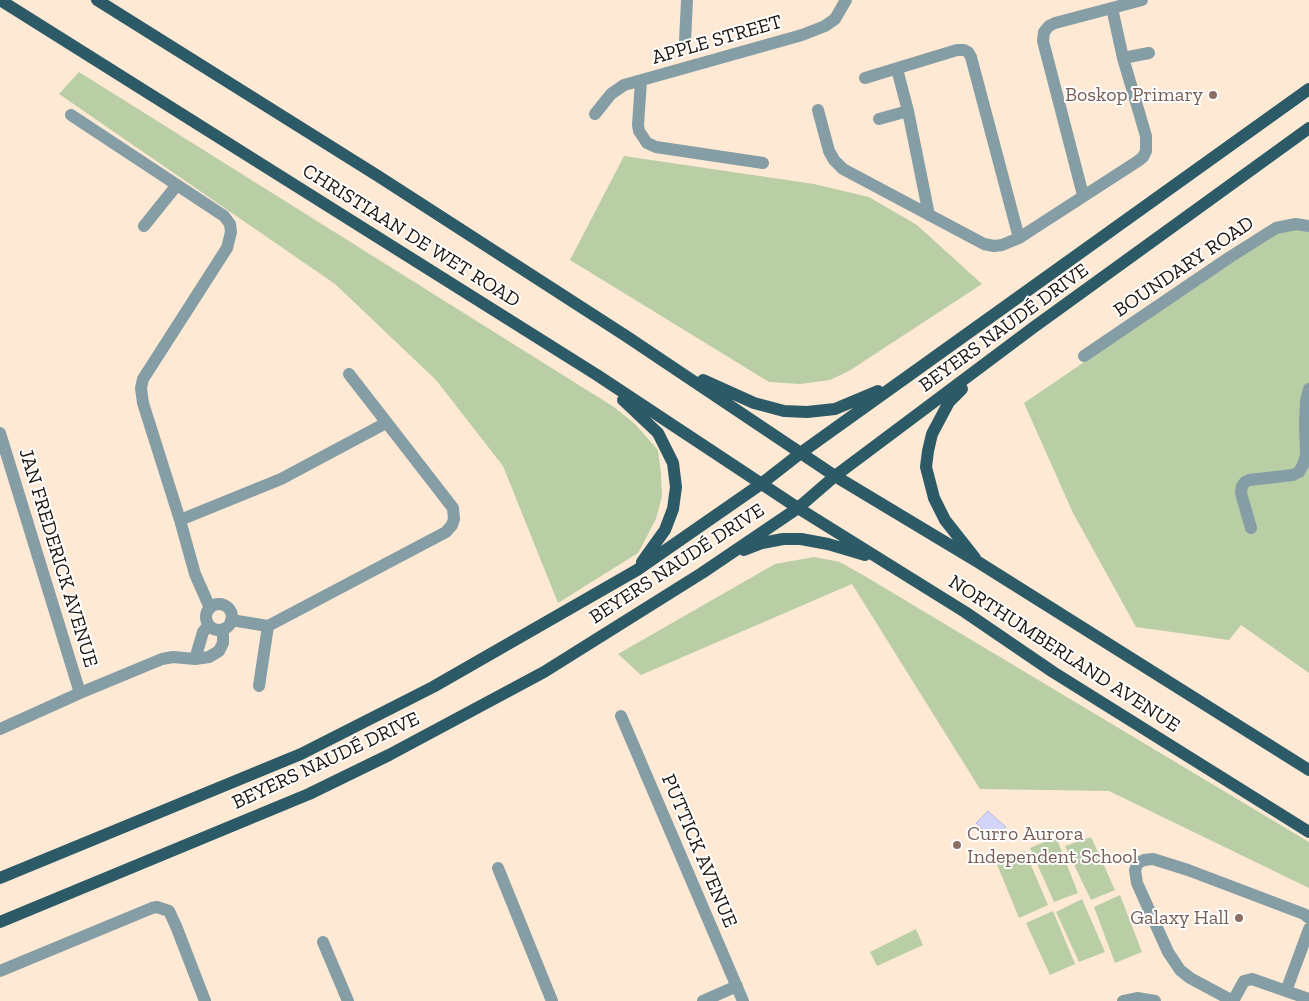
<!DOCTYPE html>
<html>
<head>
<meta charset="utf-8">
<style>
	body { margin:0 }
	canvas { display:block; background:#fee9d4 }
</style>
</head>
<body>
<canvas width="1309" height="1001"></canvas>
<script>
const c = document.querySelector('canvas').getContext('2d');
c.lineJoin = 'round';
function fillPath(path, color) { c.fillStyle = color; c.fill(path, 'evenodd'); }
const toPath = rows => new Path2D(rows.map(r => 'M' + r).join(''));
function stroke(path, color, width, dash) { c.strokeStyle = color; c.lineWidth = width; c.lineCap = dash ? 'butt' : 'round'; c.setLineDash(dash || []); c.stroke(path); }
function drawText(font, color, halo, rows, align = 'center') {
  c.font = font + ' "Zilla Slab",serif'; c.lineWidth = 4; c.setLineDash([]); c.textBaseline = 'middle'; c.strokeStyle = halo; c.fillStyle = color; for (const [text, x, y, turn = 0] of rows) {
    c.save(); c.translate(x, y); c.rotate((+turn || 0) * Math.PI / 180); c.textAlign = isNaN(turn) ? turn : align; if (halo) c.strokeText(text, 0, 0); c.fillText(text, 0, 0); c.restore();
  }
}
const green = toPath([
	[79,72,590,392,614,407,635,424,658,450,661,473,662,496,656,519,638,553,558,603,503,466,436,380,335,284,59,94],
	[624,156,814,184,869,197,917,225,982,284,849,371,830,380,800,384,769,382,570,260],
	[1309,228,1309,673,1241,625,1229,640,1136,627,1073,513,1024,403,1275,232],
	[814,557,840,562,868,578,1309,842,1309,888,1109,791,980,789,852,584,641,675,618,654,775,564],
	[1056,837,1078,893,1054,902,1030,848],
	[1091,837,1115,890,1091,900,1065,846],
	[1025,851,1048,905,1019,918,996,862],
	[1120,895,1142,952,1115,963,1094,907],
	[1082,899,1105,952,1079,962,1056,912],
	[1053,911,1075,964,1050,975,1026,923],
	[916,929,923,945,877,966,870,952]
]);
const building = toPath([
	[988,811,1006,827,995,840,976,823,988,811]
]);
const minor = toPath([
	[1112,8,1142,0],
	[685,41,687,0],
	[1123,58,1149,53],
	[897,69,908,111,929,215],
	[865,78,957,50,964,50,968,52,971,57,1019,238],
	[641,81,638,125,639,131,647,143,656,147,763,163],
	[818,110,829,151,834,160,843,169,984,244,994,246,1002,245,1019,238,1138,161,1143,157,1146,151,1146,136,1123,58,1112,8,1055,23,1049,26,1044,32,1043,41,1083,195],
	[595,114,611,94,624,85,802,35,825,26,835,19,846,0],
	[71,115,224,216,230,224,231,232,227,248,143,379,141,388,143,403,180,520,195,574,210,608],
	[879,119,908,111],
	[144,226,177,185],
	[1084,356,1230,257,1276,228,1296,224,1309,226],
	[0,433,80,693],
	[180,520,281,479,386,423],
	[1251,528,1241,493,1242,486,1245,482,1249,480,1293,475,1299,472,1303,465,1306,455,1305,423,1306,401,1309,389],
	'206 617a13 13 0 1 1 26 0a13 13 0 1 1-26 0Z',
	[231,620,268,626,446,532,452,525,454,519,453,508,349,374],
	[195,659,203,632,209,625],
	[259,686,268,626],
	[621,716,743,1001],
	[0,729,80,693,162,659,173,657,195,659,209,657,219,651,223,643,223,629],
	[498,868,552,1001],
	[323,942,348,1001],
	[0,971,152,908,157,907,169,911,176,926,205,1001],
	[1286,991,1309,929],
	[703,1001,737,986],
	[1123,1001,1137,998,1155,1001],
	[1233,1001,1190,978,1180,970,1168,952,1137,883,1135,870,1138,863,1144,860,1153,859,1188,870,1304,914,1309,918],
	[1233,1001,1244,981,1252,979,1309,999]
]);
const major = toPath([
	[0,0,597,375,798,508,965,612,1053,672,1309,832],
	[97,0,378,176,626,336,835,476,978,562,1309,770],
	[703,380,754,403,784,411,807,412,835,409,878,391],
	[962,389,949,402,932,434,928,451,926,467,934,498,945,520,975,558],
	[623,400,658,433,673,463,676,487,673,509,665,530,642,562],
	[744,550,762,543,783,539,801,539,828,544,865,555],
	[0,878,301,754,433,687,637,570,761,484,802,452,1309,89],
	[0,922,309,794,389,755,544,672,702,573,798,508,835,476,1034,327,1309,128]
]);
const markers = [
	[1213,95,5,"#8d6e63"],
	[957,845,5,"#8d6e63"],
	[1239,918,5,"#8d6e63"]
];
const streetNames = [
	["APPLE STREET",717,40,-16],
	["CHRISTIAAN DE WET ROAD",411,236,32],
	["BOUNDARY ROAD",1184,267,-34],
	["BEYERS NAUDÉ DRIVE",1004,328,-36],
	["JAN FREDERICK AVENUE",58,558,73],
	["BEYERS NAUDÉ DRIVE",677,564,-33],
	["NORTHUMBERLAND AVENUE",1064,654,33],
	["BEYERS NAUDÉ DRIVE",326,761,-25],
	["PUTTICK AVENUE",699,851,67]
];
const educationNames = [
	["Boskop Primary",1203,95],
	["Curro Aurora",967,834,"left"],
	["Independent School",967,857,"left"],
	["Galaxy Hall",1229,918]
];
fillPath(green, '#bacea6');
fillPath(building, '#d4d3f8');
stroke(building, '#bbbada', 1);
stroke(minor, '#859da4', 12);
stroke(major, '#2c5b67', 12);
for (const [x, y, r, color] of markers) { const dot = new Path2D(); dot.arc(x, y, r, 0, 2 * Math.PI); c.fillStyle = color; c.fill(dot); stroke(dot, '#fff', 2); }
drawText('20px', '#1d140b', '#fff', streetNames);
drawText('20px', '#785e54', '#fff', educationNames, 'right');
</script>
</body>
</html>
